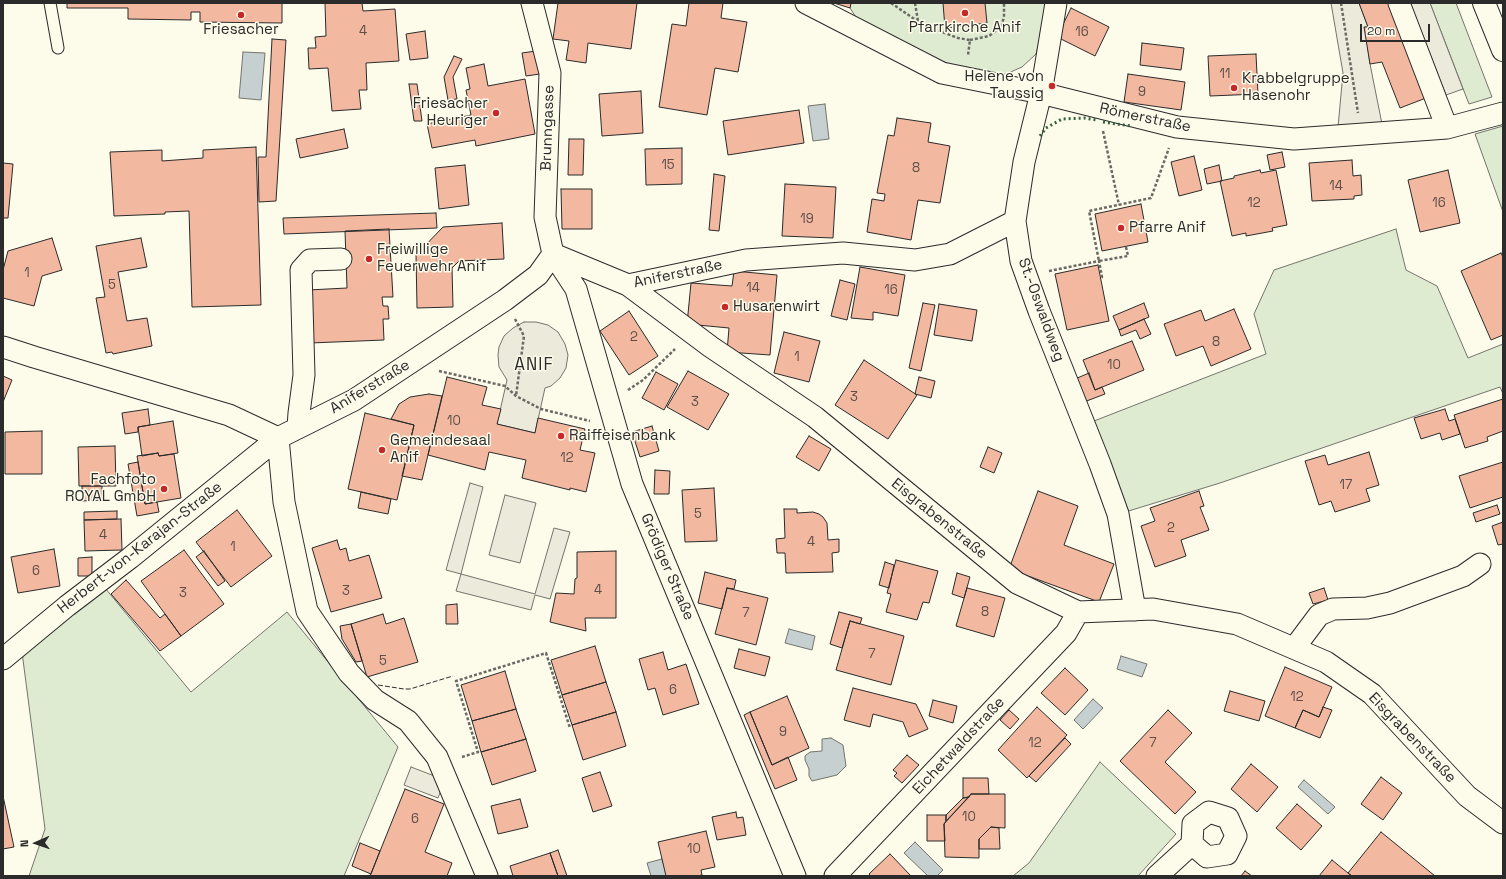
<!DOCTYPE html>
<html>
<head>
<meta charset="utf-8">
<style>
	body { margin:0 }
	#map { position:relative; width:1506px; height:879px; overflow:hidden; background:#fdfbea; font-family:"Space Grotesk",sans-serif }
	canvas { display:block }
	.frame { position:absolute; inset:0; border:4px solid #2b2b2b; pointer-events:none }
	.north { position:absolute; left:16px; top:823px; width:40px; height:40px; -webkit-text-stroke:3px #fdfbea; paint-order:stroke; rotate:268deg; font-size:11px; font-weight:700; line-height:16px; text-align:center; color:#2b2b2b }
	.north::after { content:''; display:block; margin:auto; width:14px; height:18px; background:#2b2b2b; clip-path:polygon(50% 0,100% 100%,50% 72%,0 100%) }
	.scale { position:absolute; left:1360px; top:24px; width:70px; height:18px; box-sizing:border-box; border:2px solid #2b2b2b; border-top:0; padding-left:5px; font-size:12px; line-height:14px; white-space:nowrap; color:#2b2b2b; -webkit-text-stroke:3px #fdfbea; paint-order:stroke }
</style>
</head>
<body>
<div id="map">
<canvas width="1506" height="879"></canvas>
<div class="frame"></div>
<div class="north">N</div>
<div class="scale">20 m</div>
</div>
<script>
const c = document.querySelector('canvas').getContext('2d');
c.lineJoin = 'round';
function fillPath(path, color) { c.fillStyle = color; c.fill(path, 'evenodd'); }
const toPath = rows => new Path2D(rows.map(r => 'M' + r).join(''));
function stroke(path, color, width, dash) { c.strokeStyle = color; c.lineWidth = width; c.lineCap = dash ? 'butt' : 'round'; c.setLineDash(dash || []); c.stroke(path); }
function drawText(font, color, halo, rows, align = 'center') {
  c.font = font + ' "Space Grotesk",sans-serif'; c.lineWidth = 3; c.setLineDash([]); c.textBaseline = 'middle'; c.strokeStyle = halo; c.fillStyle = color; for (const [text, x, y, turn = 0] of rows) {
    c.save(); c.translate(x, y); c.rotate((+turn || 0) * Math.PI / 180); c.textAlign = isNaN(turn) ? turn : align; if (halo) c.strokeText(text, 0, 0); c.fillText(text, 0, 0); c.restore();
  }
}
const green = toPath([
	[851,3,1049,3,1050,5,1036,54,1022,67,1006,74,984,73,953,65,927,56,859,22,850,8,851,3],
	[1430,3,1456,3,1492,97,1469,104,1430,3],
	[1503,126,1503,212,1475,134,1503,126],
	[1396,229,1406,270,1437,286,1468,358,1503,344,1503,394,1500,387,1220,483,1122,513,1094,421,1266,354,1254,314,1274,270,1396,229],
	[105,588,191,692,287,612,398,747,344,876,29,876,45,829,22,652,105,588],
	[1100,762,1176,834,1138,876,1013,876,1029,863,1100,762]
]);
const parking = toPath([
	[1331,3,1359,3,1368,27,1365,27,1370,64,1382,124,1338,127,1343,73,1331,3],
	[1410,3,1430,3,1463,89,1446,95,1410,3],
	[524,322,536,322,548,325,558,332,565,344,568,355,566,368,560,378,551,386,545,388,535,433,497,424,507,380,499,367,498,355,499,347,504,336,513,328,524,322],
	[470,483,483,487,461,574,535,594,554,528,570,532,550,599,535,595,531,610,456,591,461,574,446,570,470,483],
	[505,495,536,503,520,563,489,555,505,495],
	[411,767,445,780,438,798,404,785,411,767]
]);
const water = toPath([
	[243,52,265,53,261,100,239,98,243,52],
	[825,104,829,139,813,141,808,106,825,104],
	[789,629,815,636,812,650,785,643,789,629],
	[1121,656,1147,664,1142,677,1117,669,1121,656],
	[1093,699,1103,708,1083,729,1074,720,1093,699],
	[831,738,843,745,846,766,837,775,812,781,809,776,809,769,805,760,805,756,810,752,822,751,822,739,831,738],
	[1304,780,1335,807,1328,814,1298,787,1304,780],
	[915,842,943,870,937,876,928,876,904,853,915,842],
	[662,859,667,876,651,876,647,863,662,859]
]);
const building = toPath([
	[67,3,282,3,282,23,200,22,200,12,191,12,191,20,128,19,128,8,67,8,67,3],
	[325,3,362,3,363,11,395,9,399,61,366,63,367,90,359,90,361,109,332,111,328,68,309,69,308,48,316,48,315,37,326,36,325,3],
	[558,3,637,3,631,49,588,43,586,63,566,60,569,41,553,39,558,3],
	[689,3,723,3,721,18,747,22,738,72,715,68,707,115,659,107,672,24,686,26,689,3],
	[834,3,851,3,850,8,834,3],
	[943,3,985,3,987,23,945,28,943,3],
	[1359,3,1389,3,1426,98,1400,108,1382,62,1370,64,1364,27,1368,27,1359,3],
	[1071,8,1109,27,1095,56,1057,37,1071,8],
	[425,31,428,58,410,60,406,34,425,31],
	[272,39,286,40,276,201,259,202,258,157,266,157,272,39],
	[1142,43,1184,48,1181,70,1140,65,1142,43],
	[536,51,540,74,526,76,522,53,536,51],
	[1256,54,1258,94,1210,96,1208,56,1256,54],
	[454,56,462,59,453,77,457,99,448,100,444,77,454,56],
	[484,64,488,86,525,79,535,134,476,146,475,140,432,148,427,124,471,115,466,90,470,89,466,68,484,64],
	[1128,74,1185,82,1181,110,1124,102,1128,74],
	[409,84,417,84,422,121,414,121,409,84],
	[641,91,643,133,602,136,599,94,641,91],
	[799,110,804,143,728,155,723,121,799,110],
	[897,118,931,123,928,142,950,146,940,203,918,200,911,240,867,232,872,199,884,201,885,194,877,193,888,135,894,136,897,118],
	[344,129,348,148,300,158,296,139,344,129],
	[569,139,584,139,583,175,568,175,569,139],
	[256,147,261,305,192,307,189,211,165,212,165,214,114,216,110,152,162,150,162,161,203,158,203,150,256,147],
	[682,148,682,184,646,185,645,149,682,148],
	[1282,152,1285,167,1270,170,1267,155,1282,152],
	[1194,156,1202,190,1179,196,1171,162,1194,156],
	[1352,160,1353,176,1361,175,1362,195,1354,196,1354,199,1312,201,1309,163,1352,160],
	[3,163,13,164,8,218,3,218,3,163],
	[465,165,469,205,439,209,435,168,465,165],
	[1219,165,1222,181,1207,184,1204,169,1219,165],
	[1260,170,1261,173,1276,170,1287,225,1272,228,1273,231,1246,236,1246,233,1232,236,1220,181,1234,178,1234,176,1260,170],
	[1448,170,1460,223,1420,232,1408,180,1448,170],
	[714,174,725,176,719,231,709,230,714,174],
	[785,184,836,187,833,238,782,236,785,184],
	[561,189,592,189,592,229,562,229,561,189],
	[1141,204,1148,242,1102,251,1095,214,1141,204],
	[436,213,437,228,284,234,283,218,436,213],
	[502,223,504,259,459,261,452,268,453,307,417,308,416,255,443,227,502,223],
	[389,229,393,297,382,297,383,306,388,306,389,319,383,319,384,340,310,343,308,290,347,288,345,231,389,229],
	[52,238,62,270,42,276,34,306,3,298,3,270,8,251,52,238],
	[141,238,147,267,118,272,127,321,147,318,152,346,113,354,112,352,106,353,96,298,105,297,96,246,141,238],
	[1501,253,1503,257,1503,335,1491,340,1461,271,1501,253],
	[1098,265,1109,321,1067,330,1055,274,1098,265],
	[860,267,905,275,898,316,873,312,873,320,851,318,860,267],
	[734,271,777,275,770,355,727,352,729,328,687,324,691,283,732,286,734,271],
	[840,280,855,284,847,320,831,316,840,280],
	[923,303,935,305,921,371,909,368,923,303],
	[1144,303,1149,317,1119,330,1113,316,1144,303],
	[939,304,977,310,972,341,934,335,939,304],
	[1234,309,1251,349,1211,366,1203,346,1176,356,1164,324,1201,310,1205,321,1234,309],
	[629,311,658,356,629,375,600,331,629,311],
	[1144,319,1151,334,1140,339,1136,330,1121,336,1119,330,1144,319],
	[784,332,820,341,809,382,774,373,784,332],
	[1132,341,1144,370,1095,390,1083,360,1132,341],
	[864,360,917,395,888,439,835,405,864,360],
	[688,371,729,394,708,430,667,407,688,371],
	[656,372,678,384,664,410,642,398,656,372],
	[1089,373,1095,390,1102,387,1105,394,1084,402,1075,379,1089,373],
	[3,376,12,380,3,402,3,376],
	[447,377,487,387,482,405,501,409,497,424,535,433,538,418,585,429,580,450,595,453,586,492,570,488,570,490,522,478,526,460,489,452,485,470,428,455,447,377],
	[919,377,935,381,931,398,915,394,919,377],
	[429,394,442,396,422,480,402,476,414,425,391,419,399,404,410,397,429,394],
	[1503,399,1503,431,1487,437,1488,441,1465,448,1454,415,1503,399],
	[148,409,150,425,138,427,138,432,125,434,122,413,148,409],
	[1445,409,1449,421,1455,419,1460,434,1442,440,1440,433,1421,439,1414,418,1445,409],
	[365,413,414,425,397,500,348,489,365,413],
	[173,421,178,453,159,456,158,453,142,456,138,427,173,421],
	[652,426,659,451,640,457,632,432,652,426],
	[42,431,42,474,5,474,5,432,42,431],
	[809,436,831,449,819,471,796,457,809,436],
	[115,446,116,486,79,486,78,447,115,446],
	[988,447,1002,453,994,473,980,467,988,447],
	[1369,452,1379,485,1366,489,1370,501,1335,512,1331,501,1319,505,1305,461,1325,455,1328,465,1369,452],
	[158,453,159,456,174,454,181,498,145,504,137,456,158,453],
	[138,462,145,504,157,502,159,512,137,516,128,464,138,462],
	[1503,462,1503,497,1470,508,1459,476,1503,462],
	[655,470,670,471,669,494,654,494,655,470],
	[82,486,102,486,102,500,82,501,82,486],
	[714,488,717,541,685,542,682,490,714,488],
	[1038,491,1078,506,1064,545,1114,564,1099,602,1009,569,1038,491],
	[1199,491,1204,506,1200,507,1209,530,1181,540,1186,556,1155,567,1141,526,1155,521,1150,508,1199,491],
	[361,492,391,499,388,514,358,508,361,492],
	[1497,505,1500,514,1476,522,1473,513,1497,505],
	[784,509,797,509,797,513,813,512,819,514,823,517,827,523,828,540,839,539,839,552,832,553,833,572,786,573,785,553,777,553,776,539,785,538,784,509],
	[237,510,272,556,231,587,196,542,237,510],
	[117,511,117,519,84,520,84,512,117,511],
	[121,519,122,550,85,551,84,520,121,519],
	[1503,522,1503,544,1498,545,1492,526,1503,522],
	[337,540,340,550,346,548,349,561,369,555,382,598,331,612,312,548,337,540],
	[54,549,60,586,18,593,11,557,54,549],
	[184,550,224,604,181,636,141,581,184,550],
	[204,551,225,581,218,586,196,557,204,551],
	[616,551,616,618,585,618,586,631,550,622,556,593,574,594,575,579,577,578,577,552,616,551],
	[92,557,92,576,78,576,78,558,92,557],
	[896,560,938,571,929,603,923,602,917,620,886,612,891,594,887,593,896,560],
	[885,562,894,565,889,588,879,585,885,562],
	[705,572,736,580,734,589,727,588,722,609,698,603,705,572],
	[957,573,970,577,964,598,952,594,957,573],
	[126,580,160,618,165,614,181,636,160,651,111,594,126,580],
	[727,588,768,598,756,645,715,634,727,588],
	[967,588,1005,598,994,637,956,626,967,588],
	[1324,588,1328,600,1313,604,1309,593,1324,588],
	[457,604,458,624,446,624,446,605,457,604],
	[839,612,862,618,860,624,850,621,842,648,830,644,839,612],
	[383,614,386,624,404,618,418,662,367,677,351,624,383,614],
	[850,621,904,636,891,685,836,670,850,621],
	[351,624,362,661,356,662,342,639,340,626,351,624],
	[595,646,606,682,562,695,551,660,595,646],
	[739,649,770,657,765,676,734,668,739,649],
	[663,652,668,670,686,664,699,704,663,715,655,688,648,690,639,659,663,652],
	[1285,667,1332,687,1319,717,1303,710,1295,728,1265,716,1285,667],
	[1065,668,1088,690,1065,715,1041,693,1065,668],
	[505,671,516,709,472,721,461,685,505,671],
	[606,682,616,712,572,725,562,695,606,682],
	[853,688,916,704,928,729,909,737,903,722,873,714,870,727,844,720,853,688],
	[1230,691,1265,701,1259,721,1224,711,1230,691],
	[787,696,809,748,772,765,750,712,787,696],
	[933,700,957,706,953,723,929,716,933,700],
	[1037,707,1067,735,1027,778,998,750,1037,707],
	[1323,707,1332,710,1320,738,1295,728,1303,710,1319,717,1323,707],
	[516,709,526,739,481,752,472,721,516,709],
	[1009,710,1019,719,1010,729,1000,720,1009,710],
	[1168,710,1192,733,1165,762,1196,792,1175,814,1120,761,1168,710],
	[616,712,626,746,583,760,572,725,616,712],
	[750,712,772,765,788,757,797,780,775,789,744,715,750,712],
	[1065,738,1071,744,1036,782,1029,776,1065,738],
	[526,739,536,771,492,785,481,752,526,739],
	[907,755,919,765,902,783,894,776,897,773,893,770,907,755],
	[1251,764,1278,787,1257,812,1231,789,1251,764],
	[600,772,612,806,593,812,582,778,600,772],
	[1381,777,1402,793,1383,820,1361,804,1381,777],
	[963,778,988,778,989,794,971,794,969,797,963,798,963,778],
	[405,789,444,804,425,852,452,863,447,876,370,876,405,789],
	[971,794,1005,794,1005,828,991,827,979,839,979,858,945,857,944,824,971,794],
	[3,796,14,847,3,849,3,796],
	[969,797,946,821,946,815,963,798,969,797],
	[520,799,528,827,498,834,491,806,520,799],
	[1297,804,1322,826,1301,850,1276,828,1297,804],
	[736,812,737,818,743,817,746,835,717,840,712,817,736,812],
	[927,815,946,815,946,821,944,824,945,841,927,841,927,815],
	[991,827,999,828,1000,849,979,849,979,839,991,827],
	[706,831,715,867,701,870,702,875,697,876,666,876,658,842,706,831],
	[1381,832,1435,876,1352,876,1348,873,1381,832],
	[360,843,380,851,371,874,352,866,360,843],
	[558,850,567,876,558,876,550,853,558,850],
	[550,853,558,876,513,876,510,866,550,853],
	[890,854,911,876,871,876,869,874,890,854],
	[1332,860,1348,873,1352,876,1319,876,1332,860],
	[1245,871,1252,876,1241,876,1245,871]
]);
const path = toPath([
	[891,3,923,25,958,38,970,40,968,55],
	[915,3,918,21],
	[1341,3,1358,113],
	[970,40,989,36,1001,27,1004,17,1004,3],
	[1103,131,1119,205],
	[1126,247,1128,256,1099,261,1089,211,1151,198,1169,148],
	[1049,271,1099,261,1102,277,1100,279],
	[515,319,524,336,516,396],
	[439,371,505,386,516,396,541,409,590,421],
	[628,390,643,380,675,349],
	[462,757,478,752,456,681,546,653,570,728]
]);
const service = toPath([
	[50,3,58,48]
]);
const minor = toPath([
	[532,3,550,73,545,217,553,254,576,289,632,484,795,876],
	[806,3,942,73,1041,93,1177,127,1294,139,1447,128,1503,113],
	[1056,3,1041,93,1024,162,1015,221,1021,261,1039,311,1100,464,1118,514,1135,610],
	[1399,3,1447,128],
	[553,254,628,285,746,260,843,253,915,260,950,254,1015,221],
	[628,285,711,347,815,417,1017,583,1078,612,1153,609,1237,624,1326,662,1372,694,1467,796,1503,823],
	[3,347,34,357,229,415,278,438],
	[298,428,299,413,304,375,301,270,310,260,341,259],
	[278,438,284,502,307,611,349,673,375,700,408,721,437,757,487,876],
	[1295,647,1319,615,1333,609,1367,608,1390,603,1463,576,1480,564],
	[3,659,67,606,130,558,278,438,354,400,505,300,538,275,553,254],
	[835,876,1066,633,1078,612],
	[1157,876,1192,844,1193,824,1209,812,1228,818,1236,836,1227,854,1207,857,1192,844]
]);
const primary = toPath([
	[1484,3,1503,50]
]);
const hedge = toPath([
	[1103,122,1131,126],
	[1040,136,1046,128,1062,119,1084,118,1097,120]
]);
const fence = toPath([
	[378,685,404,689,410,689,453,676]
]);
const markers = [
	[965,13,4,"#c62828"],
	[241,15,4,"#c62828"],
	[1052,86,4,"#c62828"],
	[1234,88,4,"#c62828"],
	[496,113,4,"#c62828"],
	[1121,228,4,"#c62828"],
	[369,259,4,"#c62828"],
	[725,307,4,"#c62828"],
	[561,436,4,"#c62828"],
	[382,450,4,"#c62828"],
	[164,489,4,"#c62828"]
];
const numberNames = [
	["4",363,31],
	["16",1082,32],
	["11",1225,74],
	["9",1142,92],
	["15",668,165],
	["8",916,168],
	["14",1336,186],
	["12",1254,203],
	["16",1439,203],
	["19",807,219],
	["1",27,273],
	["5",112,285],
	["14",753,288],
	["16",891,290],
	["2",634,337],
	["8",1216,342],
	["1",797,357],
	["10",1114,365],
	["3",854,397],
	["3",695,402],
	["10",454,421],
	["12",567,458],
	["17",1346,485],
	["5",698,514],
	["2",1171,528],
	["4",103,535],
	["4",811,542],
	["1",233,547],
	["6",36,571],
	["4",598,590],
	["3",346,591],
	["3",183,593],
	["8",985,612],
	["7",746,613],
	["7",872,654],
	["5",383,661],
	["6",673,690],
	["12",1297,697],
	["9",783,732],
	["12",1035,743],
	["7",1153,743],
	["10",969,817],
	["6",415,819],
	["10",694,849]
];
const poiNames = [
	["Pfarrkirche Anif",965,28,"center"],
	["Friesacher",241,30,"center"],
	["Helene von",1044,77,"right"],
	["Taussig",1044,94,"right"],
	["Krabbelgruppe",1242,79],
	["Hasenohr",1242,96],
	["Friesacher",488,104,"right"],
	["Heuriger",488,121,"right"],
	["Pfarre Anif",1129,228],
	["Freiwillige",377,250],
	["Feuerwehr Anif",377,267],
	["Husarenwirt",733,307],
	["Raiffeisenbank",569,436],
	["Gemeindesaal",390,441],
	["Anif",390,458],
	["Fachfoto",156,480,"right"],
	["ROYAL GmbH",156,497,"right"]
];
const streetNames = [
	["Römerstraße",1145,118,12],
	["Brunngasse",548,128,-88],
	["Aniferstraße",678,274,-12],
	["St.-Oswaldweg",1041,310,70],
	["Aniferstraße",370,387,-31],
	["Eisgrabenstraße",939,519,39],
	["Herbert-von-Karajan-Straße",140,548,-38],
	["Grödiger Straße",667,567,67],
	["Eisgrabenstraße",1412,738,46],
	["Eichetwaldstraße",959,746,-47]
];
const quarterNames = [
	["ANIF",534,365]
];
fillPath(green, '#deebd1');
stroke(green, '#74746e', 1);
fillPath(parking, '#eceadb');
stroke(parking, '#74746e', 1);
fillPath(water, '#c7d0d0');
stroke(water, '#74746e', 1);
fillPath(building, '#f2b8a0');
stroke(building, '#2b2b2b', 1);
stroke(service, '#2b2b2b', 13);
stroke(minor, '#2b2b2b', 23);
stroke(primary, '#2b2b2b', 24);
stroke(path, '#6a6964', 2.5, [3, 2]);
stroke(service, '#fdfbea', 11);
stroke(minor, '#fdfbea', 21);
stroke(primary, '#fdfbea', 22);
stroke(hedge, '#34623c', 3, [2, 3]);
stroke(fence, '#2b2b2b', 1, [5, 2]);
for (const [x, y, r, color] of markers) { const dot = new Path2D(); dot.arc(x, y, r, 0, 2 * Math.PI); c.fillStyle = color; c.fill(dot); stroke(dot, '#fdfbea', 1.5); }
drawText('13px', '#5d4e48', null, numberNames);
drawText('15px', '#2b2b2b', '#fdfbea', poiNames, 'left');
drawText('15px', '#2b2b2b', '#fdfbea', streetNames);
c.letterSpacing = '1px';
drawText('17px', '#2b2b2b', '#fdfbea', quarterNames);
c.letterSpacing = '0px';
</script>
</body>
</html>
